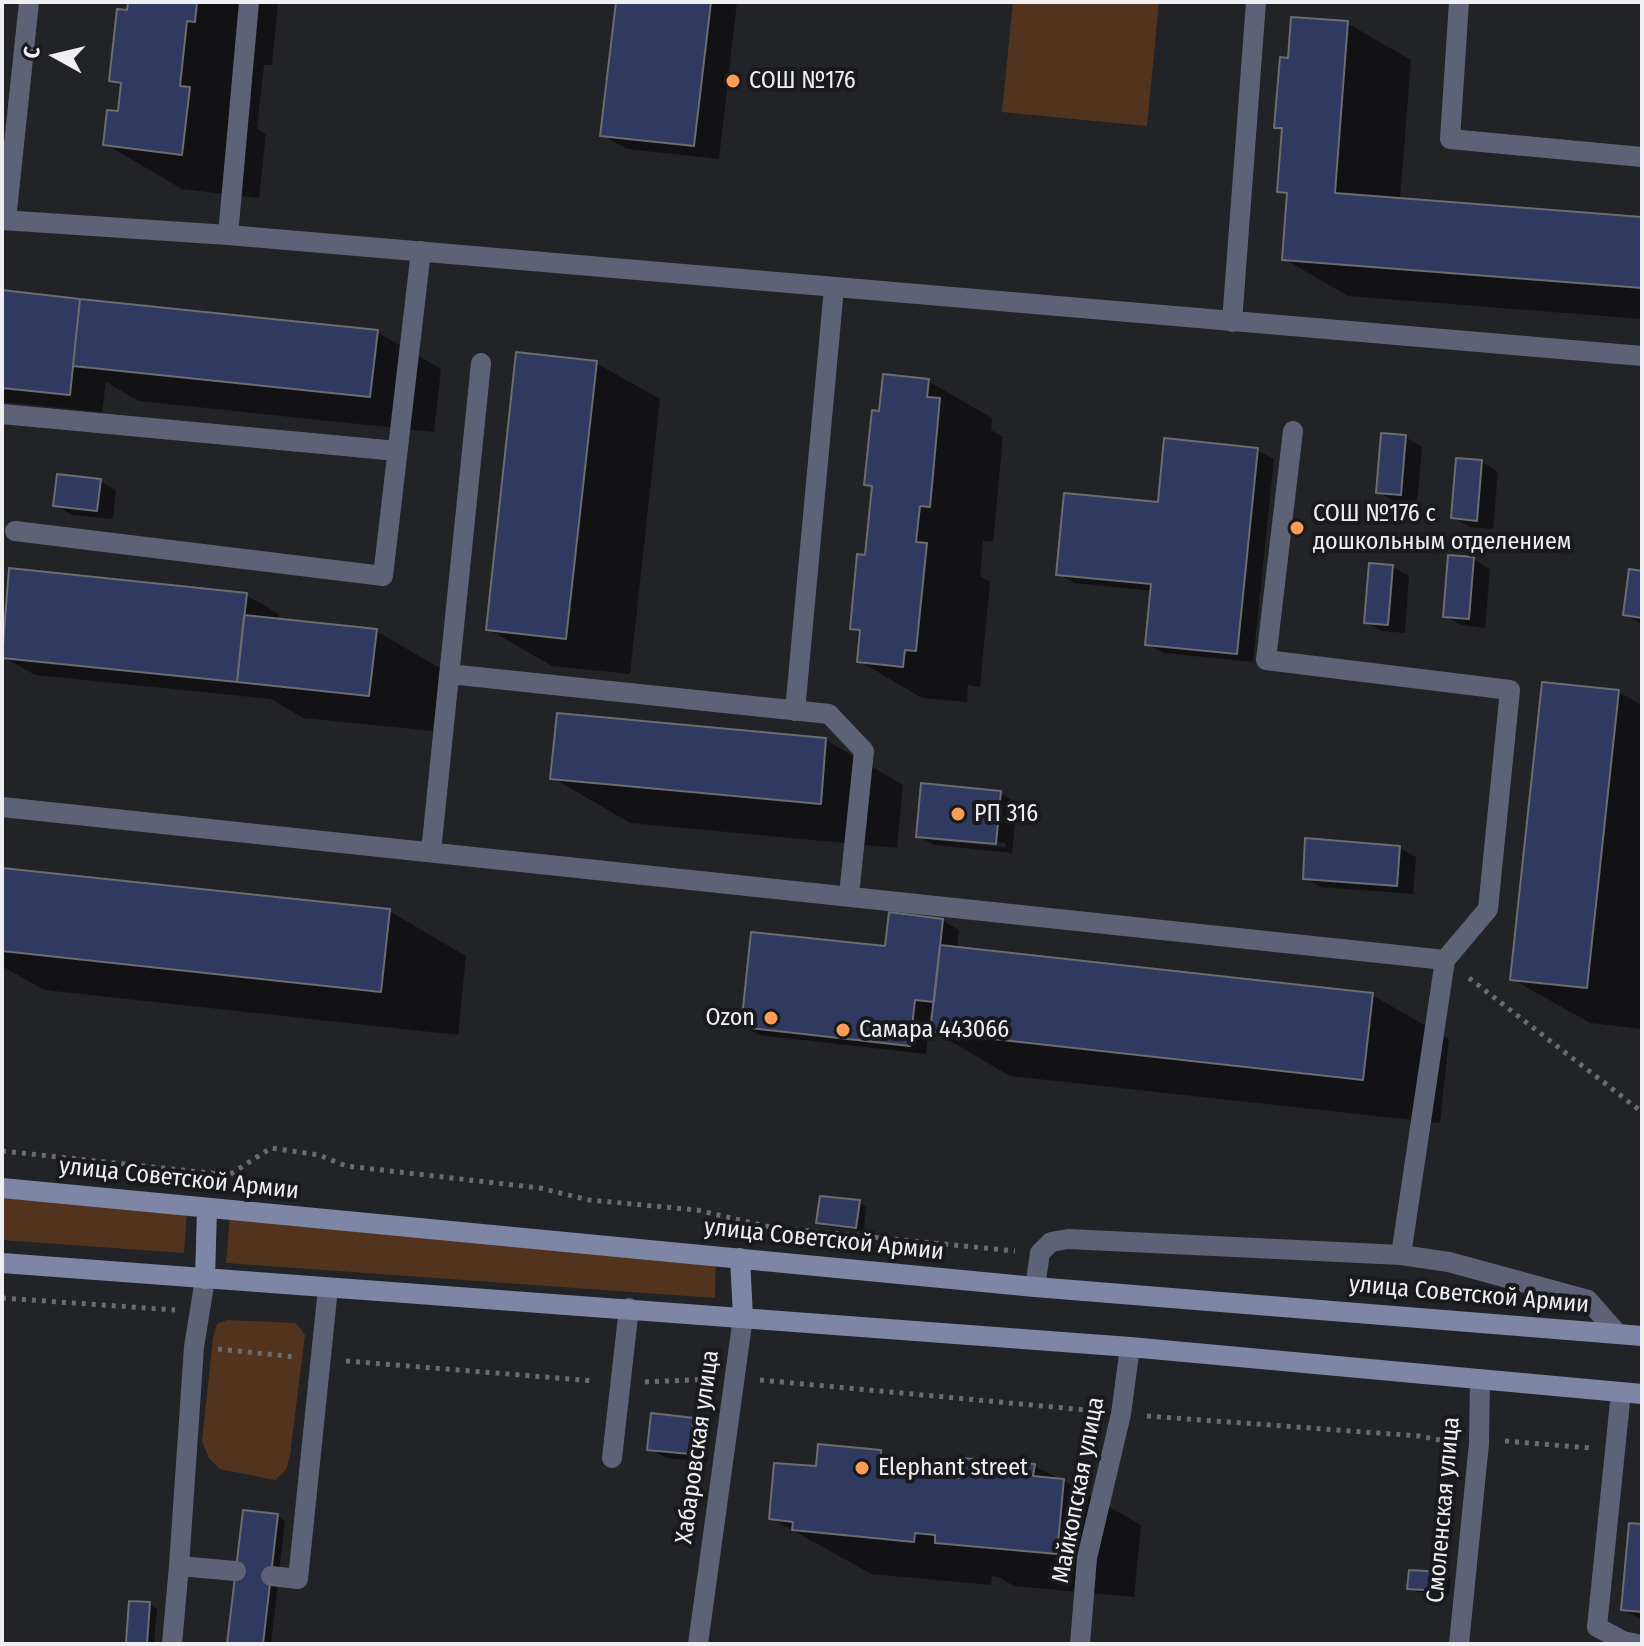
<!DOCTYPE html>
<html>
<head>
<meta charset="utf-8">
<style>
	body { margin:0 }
	#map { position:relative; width:1644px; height:1646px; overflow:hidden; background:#222326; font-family:"Fira Sans Condensed",sans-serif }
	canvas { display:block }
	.frame { position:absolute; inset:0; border:4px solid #efeff2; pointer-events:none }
	.north { position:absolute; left:16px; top:16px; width:80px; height:80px; -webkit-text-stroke:6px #191a1d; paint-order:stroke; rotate:278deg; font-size:22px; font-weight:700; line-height:32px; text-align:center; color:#efeff2 }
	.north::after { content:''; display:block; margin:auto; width:28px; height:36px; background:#efeff2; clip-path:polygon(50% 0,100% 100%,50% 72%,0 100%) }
</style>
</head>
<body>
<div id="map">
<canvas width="1644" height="1646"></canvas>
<div class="frame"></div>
<div class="north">С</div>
</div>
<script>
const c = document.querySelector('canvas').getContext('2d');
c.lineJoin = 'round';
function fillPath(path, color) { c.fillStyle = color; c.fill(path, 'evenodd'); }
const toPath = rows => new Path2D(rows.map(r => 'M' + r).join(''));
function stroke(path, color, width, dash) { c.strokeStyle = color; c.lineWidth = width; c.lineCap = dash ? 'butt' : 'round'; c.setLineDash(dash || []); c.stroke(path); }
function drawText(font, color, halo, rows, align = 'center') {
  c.font = font + ' "Fira Sans Condensed",sans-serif'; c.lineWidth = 8; c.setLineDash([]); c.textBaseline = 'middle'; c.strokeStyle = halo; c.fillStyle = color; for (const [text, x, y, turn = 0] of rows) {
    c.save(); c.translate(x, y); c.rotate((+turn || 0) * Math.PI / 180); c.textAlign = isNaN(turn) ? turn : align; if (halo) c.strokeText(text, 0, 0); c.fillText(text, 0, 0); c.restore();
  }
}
const green = toPath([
	[1013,2,1159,2,1147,126,1002,112],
	[2,1196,187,1210,184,1253,2,1240],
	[230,1214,716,1258,715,1298,226,1263],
	[227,1320,296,1323,305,1335,290,1456,286,1470,275,1480,220,1469,209,1458,202,1441,213,1338,217,1324]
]);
const shadow = toPath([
	[130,2,278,2,272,65,264,65,257,129,266,134,259,198,182,189,105,144,119,113,122,87,111,80],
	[618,2,737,2,719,159,627,149,602,135],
	[1347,23,1411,60,1400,200,1642,219,1642,319,1348,296,1284,259,1288,196,1279,191,1284,131,1276,126,1290,60],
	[2,292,377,332,441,369,434,432,139,401,106,382,102,412,2,402],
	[596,363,660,399,630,674,552,666,488,629],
	[928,381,992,418,991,430,1003,437,993,542,983,541,980,576,990,582,980,687,968,685,967,702,922,698,859,661,862,633,852,628,867,557,873,488,866,484,881,413],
	[1405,437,1422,447,1417,503,1394,501,1378,492],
	[1257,450,1274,459,1253,662,1164,653,1147,644,1153,591,1075,583,1058,574,1160,504],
	[1482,462,1498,472,1493,529,1470,527,1453,517],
	[100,481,116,490,113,519,72,515,56,505],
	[1473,559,1490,569,1485,628,1461,625,1445,616],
	[1371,565,1393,567,1409,576,1405,633,1382,631,1366,622],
	[1642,573,1642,624,1625,614],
	[246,595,279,614,278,621,376,631,440,668,433,731,303,718,271,699,35,675,2,656],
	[1618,692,1642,705,1642,1029,1590,1023,1512,979],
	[826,740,903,785,897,848,630,823,553,778],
	[1000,793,1017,803,1012,853,934,845,918,836],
	[932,836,1006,843,1005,847,932,840],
	[1400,848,1416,857,1413,894,1321,887,1305,878],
	[2,869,389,911,466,956,458,1035,44,990,2,966],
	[942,920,959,930,957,949,1372,995,1449,1039,1440,1123,1010,1076,933,1031,934,1016,930,1015,926,1054,759,1035,743,1026],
	[859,1202,866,1207,864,1231,826,1226,819,1222],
	[694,1419,710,1429,707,1462,666,1458,649,1448],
	[881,1452,924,1477,962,1480,1034,1466,1064,1481,1141,1525,1134,1597,1014,1586,998,1577,992,1576,991,1585,871,1574,771,1518,818,1469],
	[278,1516,285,1521,271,1644,229,1644],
	[1642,1526,1642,1620,1623,1609],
	[1442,1574,1450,1579,1449,1594,1417,1592,1409,1587],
	[149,1604,157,1609,154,1644,132,1644,128,1642]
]);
const building = toPath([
	[128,2,197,2,195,22,187,21,180,86,190,87,182,155,103,145,107,110,118,111,121,83,109,81,117,9,127,10,128,2],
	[616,2,711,2,694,146,600,136,616,2],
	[1291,17,1348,21,1335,193,1642,217,1642,288,1282,260,1287,193,1277,192,1282,128,1274,128,1280,57,1288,58,1291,17],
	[2,290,80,299,70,395,2,388,2,290],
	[80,299,378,330,370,397,73,366,80,299],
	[516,352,597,361,566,639,486,630,516,352],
	[883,374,929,379,927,397,940,398,930,507,920,506,916,542,927,543,916,651,905,650,903,667,857,662,860,630,850,629,857,554,865,555,872,486,864,485,872,410,879,411,883,374],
	[1381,433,1406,435,1401,495,1376,493,1381,433],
	[1164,438,1258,448,1237,654,1145,645,1151,584,1056,575,1064,493,1158,502,1164,438],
	[1456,458,1482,460,1477,521,1451,518,1456,458],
	[57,474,101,479,97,511,53,506,57,474],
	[1448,555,1474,557,1469,619,1443,617,1448,555],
	[1369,563,1393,565,1388,625,1364,623,1369,563],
	[9,568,247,593,237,682,2,658,9,568],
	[1629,569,1642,571,1642,618,1623,615,1629,569],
	[244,615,377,629,369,696,237,682,244,615],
	[1542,682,1619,690,1587,988,1510,980,1542,682],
	[557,713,826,738,821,804,550,779,557,713],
	[921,783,1001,791,996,844,916,837,921,783],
	[1305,838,1400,846,1397,886,1303,879,1305,838],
	[2,868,390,909,381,992,2,951,2,868],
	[889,912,943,919,934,1002,915,1000,910,1046,741,1027,751,932,885,946,889,912],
	[940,945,1373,993,1363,1080,930,1032,940,945],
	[820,1196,860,1200,856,1228,816,1223,820,1196],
	[651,1413,694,1418,690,1454,647,1450,651,1413],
	[818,1444,881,1450,880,1471,960,1478,962,1458,1035,1464,1033,1476,1064,1479,1057,1554,935,1543,935,1535,915,1533,914,1542,792,1530,793,1522,769,1519,774,1463,816,1466,818,1444],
	[243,1510,278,1514,263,1644,227,1644,243,1510],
	[1629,1523,1642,1524,1642,1612,1621,1610,1629,1523],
	[1409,1570,1443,1572,1441,1591,1407,1589,1409,1570],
	[129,1601,150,1602,147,1644,126,1643,129,1601]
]);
const path = toPath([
	[1469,978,1642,1112],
	[2,1151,229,1175,271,1148,319,1155,346,1166,540,1188,589,1200,697,1210,770,1227,1015,1251],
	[2,1298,175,1310],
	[218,1349,296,1357],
	[346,1361,595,1381],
	[760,1380,1097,1411],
	[645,1382,711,1379],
	[1147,1416,1419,1436,1455,1443],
	[1505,1441,1591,1448]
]);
const lane = toPath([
	[1459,2,1450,139,1642,157],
	[2,220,228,235,1642,356],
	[6,220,29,2],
	[228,235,249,2],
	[1232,322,1256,2],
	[2,414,397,451],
	[1293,431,1266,660,1510,690,1488,909,1445,960,1401,1255],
	[15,531,383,576,421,251],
	[449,674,829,714,864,751,849,895],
	[795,711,834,288],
	[2,807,1445,960],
	[431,852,481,363],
	[205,1279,194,1347,179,1566,236,1571],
	[1035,1287,1040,1253,1051,1242,1068,1239,1401,1255,1449,1262,1588,1300,1617,1333],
	[1621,1392,1597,1627,1623,1641,1637,1644],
	[612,1458,629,1308],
	[271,1576,298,1579,328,1288],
	[172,1644,179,1566]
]);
const street = toPath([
	[698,1644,743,1317],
	[1080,1644,1087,1558,1121,1414,1130,1347],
	[1459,1644,1479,1443,1480,1379]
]);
const secondary = toPath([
	[2,1188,1035,1287,1642,1336],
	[740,1258,743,1317],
	[2,1263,1130,1347,1642,1394],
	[205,1279,207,1209]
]);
const markers = [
	[733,81,8,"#fd9d55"],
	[1297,528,8,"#fd9d55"],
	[958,814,8,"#fd9d55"],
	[771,1018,8,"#fd9d55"],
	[843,1030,8,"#fd9d55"],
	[862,1468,8,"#fd9d55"]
];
const poiNames = [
	["СОШ №176",749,81],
	["СОШ №176 с",1313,514],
	["дошкольным отделением",1313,542],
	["РП 316",974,814],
	["Ozon",755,1018,"right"],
	["Самара 443066",859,1030],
	["Elephant street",878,1468]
];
const streetNames = [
	["улица Советской Армии",179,1179,6],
	["улица Советской Армии",824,1240,6],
	["улица Советской Армии",1469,1295,5],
	["Хабаровская улица",698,1447,-82],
	["Майкопская улица",1079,1490,-79],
	["Смоленская улица",1444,1510,-85]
];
fillPath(green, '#52341e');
fillPath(shadow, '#0007');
fillPath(building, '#303960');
stroke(building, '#6b6c70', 2);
stroke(path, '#6b6c6f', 5, [4, 6]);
stroke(lane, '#5d6276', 20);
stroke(street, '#5d6276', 20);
stroke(secondary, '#7e86a5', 20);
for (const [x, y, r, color] of markers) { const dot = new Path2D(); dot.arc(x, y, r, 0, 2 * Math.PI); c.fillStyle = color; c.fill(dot); stroke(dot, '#191a1d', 3); }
drawText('24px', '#efeff2', '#191a1d', poiNames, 'left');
drawText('24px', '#efeff2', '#191a1d', streetNames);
</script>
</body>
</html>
